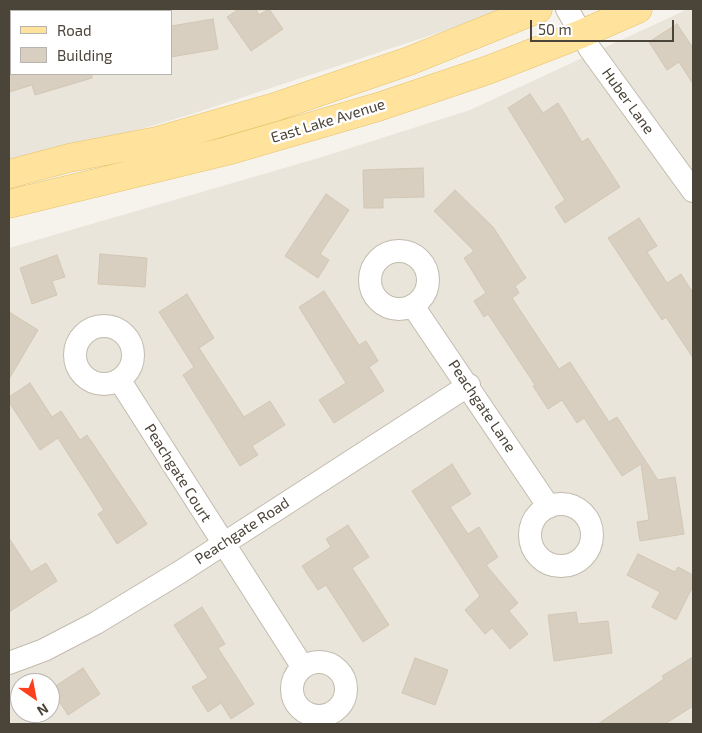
<!DOCTYPE html>
<html>
<head>
<meta charset="utf-8">
<style>
	body { margin:0 }
	#map { position:relative; width:702px; height:733px; overflow:hidden; background:#f6f3ec; font-family:"Exo 2",sans-serif }
	canvas { display:block }
	.frame { position:absolute; inset:0; border:10px solid #4b4439; pointer-events:none }
	.legend { position:absolute; left:10px; top:10px; width:162px; height:65px; box-sizing:border-box; background:#fff; border:1px solid #b7b4b0; margin:0; padding:6px 9px; list-style:none; font-size:15px; color:#4b4439 }
	.legend li { display:flex; align-items:center; gap:10px; height:25px }
	.legend b { width:25px; border:1px solid #b7b4b0 }
	.north { position:absolute; left:10px; top:673px; width:50px; height:50px; box-sizing:border-box; background:#fff; border:1px solid #b7b4b0; border-radius:50%; rotate:147deg; font-size:14px; font-weight:700; line-height:20px; text-align:center; color:#4b4439 }
	.north::after { content:''; display:block; margin:auto; width:18px; height:22px; background:#fc3f1d; clip-path:polygon(50% 0,100% 100%,50% 72%,0 100%) }
	.scale { position:absolute; left:530px; top:20px; width:144px; height:22px; box-sizing:border-box; border:2px solid #4b4439; border-top:0; padding-left:6px; font-size:15px; line-height:18px; white-space:nowrap; color:#4b4439; -webkit-text-stroke:4px #fff; paint-order:stroke }
</style>
</head>
<body>
<div id="map">
<canvas width="702" height="733"></canvas>
<div class="frame"></div>
<ul class="legend">
<li><b style="height:6px;background:#ffe39c"></b>Road</li>
<li><b style="height:14px;background:#d8cfc1"></b>Building</li>
</ul>
<div class="north">N</div>
<div class="scale">50 m</div>
</div>
<script>
const c = document.querySelector('canvas').getContext('2d');
c.lineJoin = 'round';
function fillPath(path, color) { c.fillStyle = color; c.fill(path, 'evenodd'); }
const toPath = rows => new Path2D(rows.map(r => 'M' + r).join(''));
function stroke(path, color, width, dash) { c.strokeStyle = color; c.lineWidth = width; c.lineCap = dash ? 'butt' : 'round'; c.setLineDash(dash || []); c.stroke(path); }
function drawText(font, color, halo, rows, align = 'center') {
  c.font = font + ' "Exo 2",sans-serif'; c.lineWidth = 5; c.setLineDash([]); c.textBaseline = 'middle'; c.strokeStyle = halo; c.fillStyle = color; for (const [text, x, y, turn = 0] of rows) {
    c.save(); c.translate(x, y); c.rotate((+turn || 0) * Math.PI / 180); c.textAlign = isNaN(turn) ? turn : align; if (halo) c.strokeText(text, 0, 0); c.fillText(text, 0, 0); c.restore();
  }
}
const residential = toPath([
	[9,9,501,9,468,23,192,114,9,168],
	[11,11,171,11,171,74,11,74],
	[688,9,693,9,693,724,9,724,9,248,322,157,470,110],
	[20,683,50,683,50,713,20,713]
]);
const building = toPath([
	[239,9,256,9,259,15,269,9,283,29,251,51,227,17,239,9],
	[213,19,218,49,171,57,171,26,213,19],
	[677,24,693,48,693,84,679,62,667,70,649,42,677,24],
	[9,74,92,74,92,78,35,95,32,85,9,92,9,74],
	[530,94,543,113,558,103,582,142,588,138,620,187,565,223,555,207,565,200,508,108,530,94],
	[423,168,424,197,383,198,383,208,364,208,363,170,423,168],
	[455,190,493,227,526,278,515,286,519,293,512,298,559,369,570,362,609,422,617,417,658,480,675,477,684,534,640,541,637,522,649,520,641,464,622,476,584,418,577,423,562,400,548,409,533,386,535,385,488,314,484,317,474,301,486,293,464,258,474,251,434,211,455,190],
	[326,194,349,210,320,254,329,260,318,278,285,256,326,194],
	[639,218,657,246,647,252,667,283,681,274,693,293,693,358,666,317,662,320,608,238,639,218],
	[100,254,147,258,145,287,98,284,100,254],
	[57,255,65,277,52,281,57,295,32,304,20,268,57,255],
	[324,291,359,345,366,341,378,361,369,367,384,391,334,423,319,400,346,383,299,307,324,291],
	[187,294,214,338,199,348,244,417,270,401,285,425,252,446,258,455,240,466,183,375,194,367,159,312,187,294],
	[9,312,38,330,9,379,9,312],
	[30,383,52,417,61,411,80,440,87,435,147,524,117,544,98,514,104,510,58,438,40,450,9,402,9,397,30,383],
	[452,464,471,494,450,507,468,534,479,527,498,557,486,565,518,603,509,611,528,634,510,649,492,628,485,634,465,610,480,596,412,491,452,464],
	[348,525,369,557,352,568,389,625,363,642,326,585,318,590,302,566,331,547,326,539,348,525],
	[9,538,31,572,46,563,57,581,9,612,9,538],
	[638,554,675,572,678,567,693,575,693,586,676,620,652,607,660,592,627,575,638,554],
	[202,607,225,644,218,648,254,704,231,719,221,703,208,712,192,687,208,678,174,625,202,607],
	[576,612,578,624,608,621,612,653,554,661,548,615,576,612],
	[693,657,693,706,665,724,598,724,664,679,662,676,693,657],
	[415,658,448,670,435,705,402,693,415,658],
	[83,668,100,694,68,715,51,689,83,668]
]);
const street = toPath([
	[567,9,590,49,693,191],
	'370 280a29 29 0 1 1 58 0a29 29 0 1 1-58 0Z',
	[413,306,549,507],
	'75 355a29 29 0 1 1 58 0a29 29 0 1 1-58 0Z',
	[120,381,302,666],
	'530 535a31 31 0 1 1 62 0a31 31 0 1 1-62 0Z',
	'292 689a27 27 0 1 1 54 0a27 27 0 1 1-54 0Z',
	[9,663,44,650,96,623,180,572,469,385]
]);
const primary = toPath([
	[9,174,69,158,157,141,275,107,409,61,538,9],
	[9,204,227,151,378,107,488,70,581,34,638,9]
]);
const streetNames = [
	["Huber Lane",628,101,54],
	["East Lake Avenue",328,121,-17],
	["Peachgate Lane",482,406,56],
	["Peachgate Court",178,473,58],
	["Peachgate Road",242,531,-33]
];
fillPath(residential, '#eae5da');
fillPath(building, '#d8cfc1');
stroke(building, '#d3c7b4', 1);
stroke(street, '#c2bbae', 24);
stroke(primary, '#e6c16a', 29);
stroke(street, '#fff', 22);
stroke(primary, '#ffe39c', 28);
drawText('15px', '#4b4439', '#fff', streetNames);
</script>
</body>
</html>
